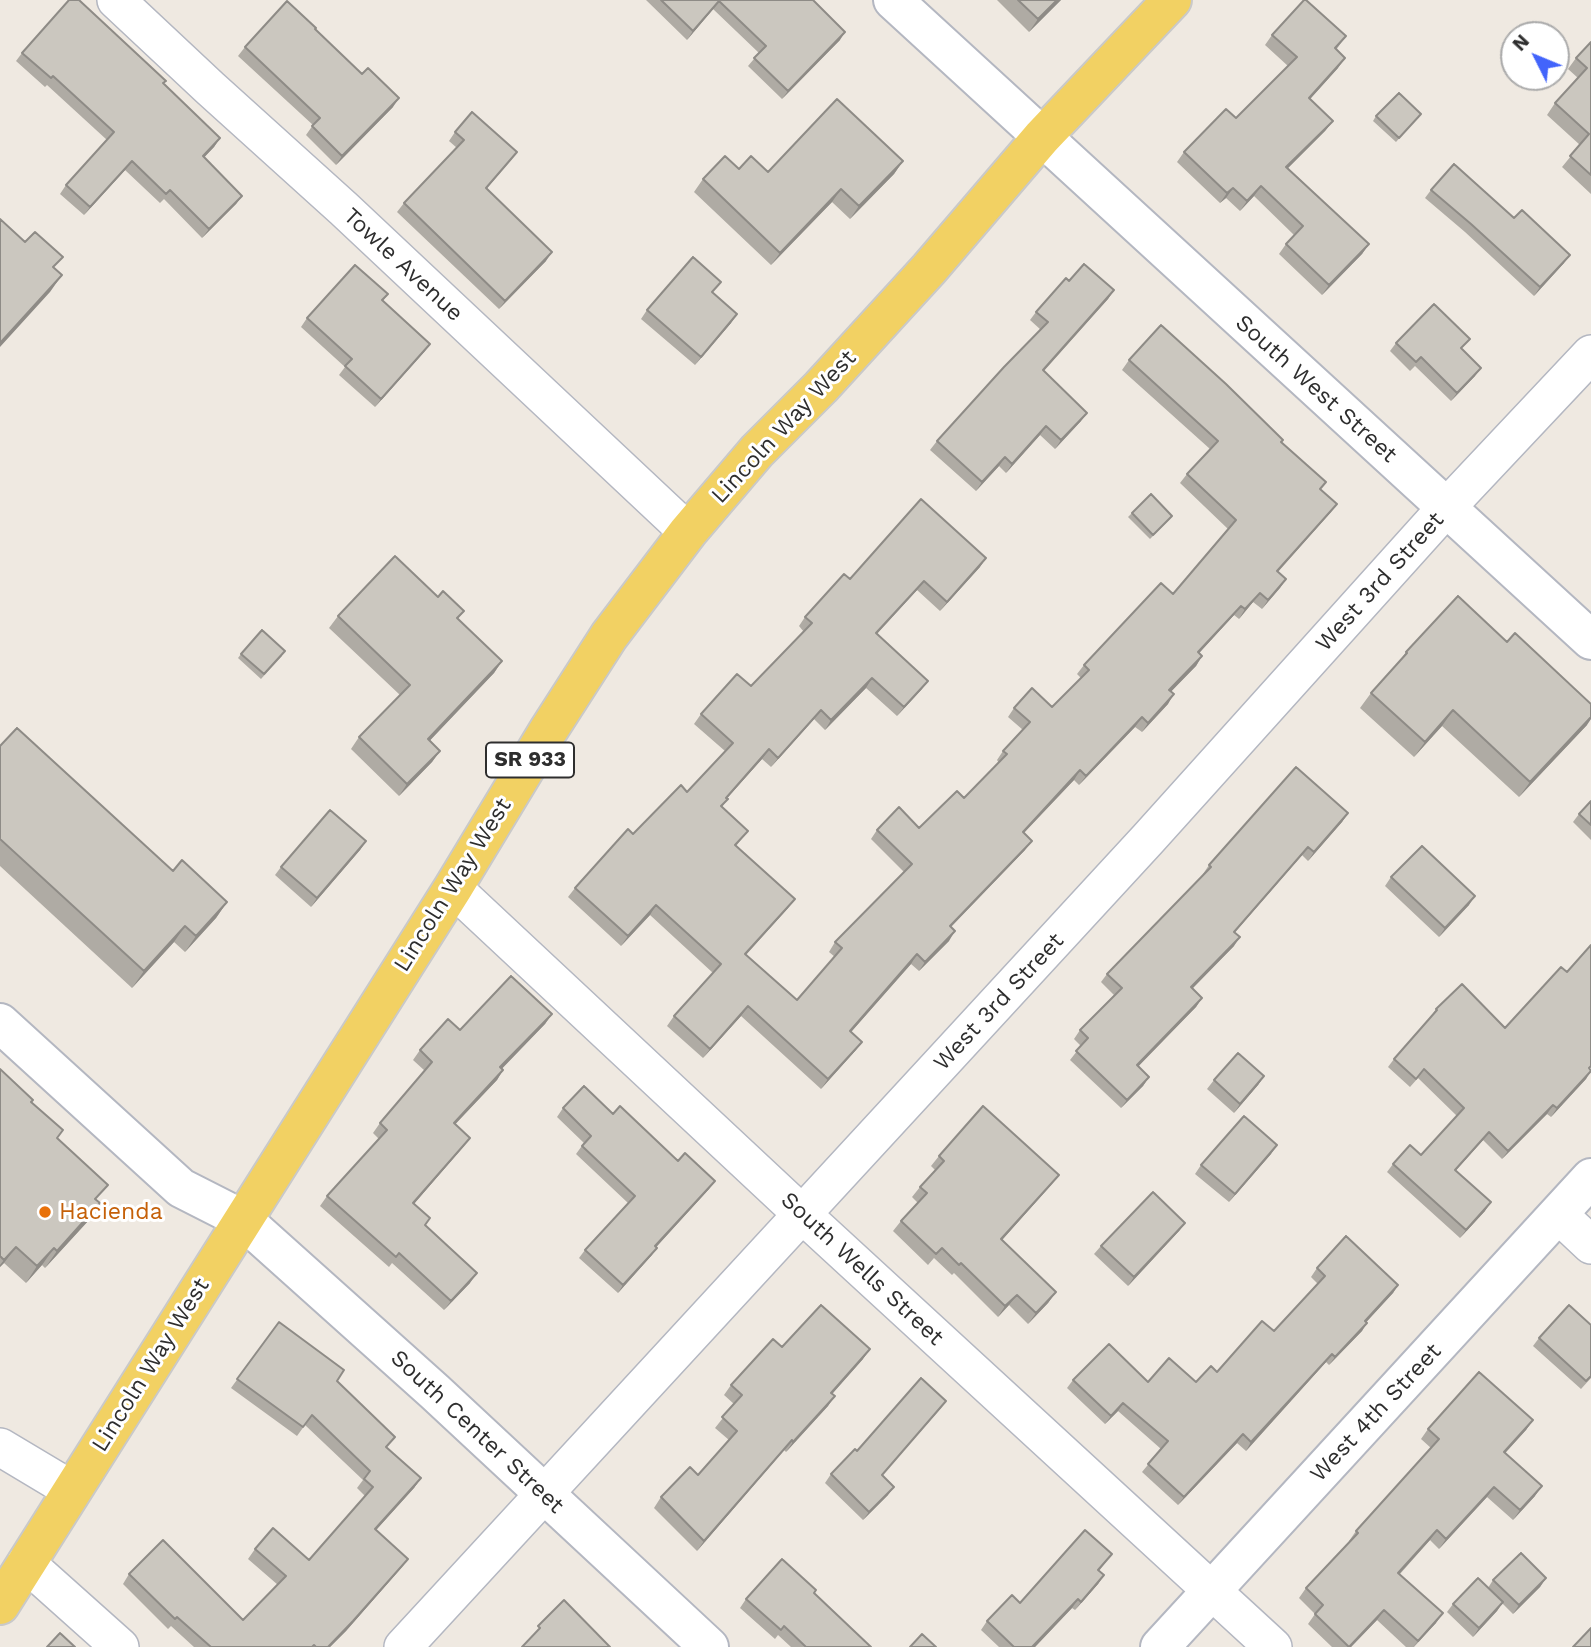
<!DOCTYPE html>
<html>
<head>
<meta charset="utf-8">
<style>
	body { margin:0 }
	#map { position:relative; width:1591px; height:1647px; overflow:hidden; background:#efe9e1; font-family:"Work Sans",sans-serif }
	canvas { display:block }
	.north { position:absolute; left:1500px; top:21px; width:70px; height:70px; box-sizing:border-box; background:#fff; border:2px solid #ababab; border-radius:50%; rotate:313deg; font-size:19px; font-weight:700; line-height:28px; text-align:center; color:#2e2e2e }
	.north::after { content:''; display:block; margin:auto; width:24px; height:32px; background:#4264fb; clip-path:polygon(50% 0,100% 100%,50% 72%,0 100%) }
</style>
</head>
<body>
<div id="map">
<canvas width="1591" height="1647"></canvas>
<div class="north">N</div>
</div>
<script>
const c = document.querySelector('canvas').getContext('2d');
c.lineJoin = 'round';
const toPath = rows => new Path2D(rows.map(r => 'M' + r).join(''));
function stroke(path, color, width, dash) { c.strokeStyle = color; c.lineWidth = width; c.lineCap = dash ? 'butt' : 'round'; c.setLineDash(dash || []); c.stroke(path); }
function fillPath(path, color) { c.fillStyle = color; c.fill(path, 'evenodd'); }
function drawText(font, color, halo, rows, align = 'center') {
  c.font = font + ' "Work Sans",sans-serif'; c.lineWidth = 6; c.setLineDash([]); c.textBaseline = 'middle'; c.strokeStyle = halo; c.fillStyle = color; for (const [text, x, y, turn = 0] of rows) {
    c.save(); c.translate(x, y); c.rotate((+turn || 0) * Math.PI / 180); c.textAlign = isNaN(turn) ? turn : align; if (halo) c.strokeText(text, 0, 0); c.fillText(text, 0, 0); c.restore();
  }
}
const street = toPath([
	[116,0,210,88,344,209,688,532],
	[453,888,803,1215,1273,1647],
	[1558,1214,1591,1245],
	[0,1447,72,1490],
	[26,1563,120,1647],
	[403,1647,1148,839,1446,508,1591,354]
]);
const secondary = toPath([
	[893,0,1591,640],
	[0,1023,181,1188,242,1219,435,1392,709,1647],
	[1160,1647,1591,1178]
]);
const primary = toPath([
	[0,1605,453,888,548,731,609,636,688,532,757,451,821,387,929,269,1042,137,1172,0]
]);
const wall = toPath([
	[646,0,813,0,840,40,782,99,748,66,759,53,713,9,687,40],
	[997,0,1061,0,1029,32],
	[315,29,393,107,336,165,306,135,313,125,238,56,245,47],
	[1272,35,1346,36,1336,50,1338,68,1310,99,1333,121,1325,131,1288,168,1369,244,1362,254,1322,295,1279,254,1286,244,1294,235,1254,196,1240,211,1226,198,1220,203,1177,162,1184,152,1236,118,1288,66,1265,45],
	[1591,42,1591,194,1562,167,1580,145,1547,115,1555,103,1578,78,1568,69,1576,58],
	[22,53,164,84,220,138,214,147,204,157,242,196,236,204,202,238,164,199,160,203,125,170,84,215,60,194,66,185,107,140,47,85,45,87,16,61],
	[1421,114,1396,142,1373,121,1376,116],
	[455,132,517,152,487,188,546,261,499,309,397,212,404,203,457,148,449,141],
	[903,161,894,174,850,219,832,202,771,265,694,192,703,179,739,169,768,172],
	[1431,190,1564,263,1534,296,1465,232,1425,198],
	[1069,281,1114,290,1108,299,1044,371,1081,421,1055,449,1040,435,1006,473,999,466,976,491,930,450,937,441,1041,330,1030,320,1036,312],
	[713,293,731,323,695,365,641,319,647,310],
	[388,294,383,301,430,344,424,352,375,407,339,375,345,367,301,327,307,318],
	[1396,343,1462,349,1475,376,1451,401,1415,366,1410,371,1390,351],
	[1129,360,1281,442,1321,490,1337,504,1330,513,1278,572,1286,579,1262,609,1253,602,1239,619,1234,615,1199,653,1202,656,1196,666,1171,691,1168,704,1142,732,1135,727,1079,785,1074,780,1024,833,1025,850,951,927,949,941,919,971,911,964,851,1032,862,1042,855,1051,821,1089,741,1016,703,1058,667,1026,674,1016,713,973,650,915,621,946,568,897,575,888,633,834,687,792,725,751,694,724,701,714,751,686,804,632,799,626,805,617,850,579,980,567,940,611,917,590,877,634,928,681,921,690,897,716,866,688,825,730,814,719,771,767,762,759,727,798,728,799,722,807,748,831,736,846,788,908,746,955,797,1000,835,957,829,952,835,942,904,872,871,839,877,830,919,828,964,798,999,763,997,760,1003,751,1023,730,1008,717,1014,708,1052,707,1081,678,1077,674,1084,665,1173,594,1228,529,1180,483,1187,474,1210,449,1122,370],
	[1132,513,1172,516,1169,520,1150,539,1128,517],
	[438,597,464,611,458,619,502,661,494,673,430,740,440,751,432,762,399,796,351,749,359,737,400,695,329,628,338,616],
	[1406,652,1587,725,1519,797,1442,726,1414,757,1360,708,1371,693,1399,662],
	[241,654,282,656,261,679,238,658],
	[0,746,173,871,227,902,216,918,185,952,174,942,132,988,0,866],
	[1591,801,1591,840,1573,822,1579,814],
	[1348,813,1342,822,1308,861,1302,855,1235,932,1234,946,1192,989,1202,998,1196,1007,1138,1066,1149,1077,1143,1086,1121,1108,1070,1060,1081,1046,1074,1039,1080,1030,1114,995,1101,982,1107,974,1204,875,1203,874,1209,865],
	[366,841,360,850,311,907,275,875,281,867],
	[1391,877,1469,905,1439,937,1385,886],
	[1436,1009,1505,1028,1590,1069,1586,1079,1551,1117,1547,1114,1502,1159,1483,1140,1455,1171,1485,1211,1460,1238,1387,1172,1393,1164,1421,1155,1457,1116,1418,1078,1410,1087,1388,1067,1394,1059,1430,1018],
	[552,1014,545,1024,502,1068,503,1070,497,1080,455,1124,470,1138,463,1147,414,1204,430,1218,425,1226,470,1283,444,1310,392,1263,389,1267,320,1206,327,1196,379,1139,373,1133,380,1123,425,1071,413,1060,420,1050,460,1030],
	[0,1069,32,1102,57,1138,97,1200,100,1203,89,1220,45,1268,42,1265,26,1283,4,1263,0,1267],
	[1264,1076,1258,1085,1234,1113,1207,1089,1214,1080],
	[563,1108,613,1114,678,1161,709,1189,656,1247,657,1248,651,1256,618,1293,579,1258,585,1250,628,1203,576,1154,584,1143,557,1117],
	[1271,1154,1229,1202,1195,1174,1201,1165],
	[939,1156,1051,1185,1002,1240,1056,1292,1048,1303,1028,1324,1009,1305,998,1317,954,1273,952,1275,934,1258,928,1265,893,1231,901,1221,918,1203,912,1197,920,1187,935,1170,931,1166],
	[1185,1223,1179,1231,1128,1286,1094,1254,1101,1246],
	[1317,1268,1398,1285,1393,1293,1366,1322,1362,1331,1329,1365,1326,1362,1246,1451,1237,1443,1178,1505,1142,1472,1161,1449,1118,1411,1105,1424,1067,1388,1073,1380,1196,1382,1217,1372,1274,1331,1318,1284,1311,1277],
	[279,1322,337,1381,387,1448,421,1478,414,1488,376,1530,408,1559,401,1568,346,1631,330,1647,194,1647,171,1626,168,1629,123,1584,129,1574,243,1620,278,1585,248,1559,255,1549,309,1560,365,1496,357,1488,363,1480,305,1425,297,1436,231,1388],
	[1591,1325,1591,1378,1581,1389,1533,1346,1539,1338],
	[782,1347,863,1359,833,1393,828,1406,786,1452,784,1450,697,1551,654,1508,661,1497,698,1475,729,1440,715,1428,734,1404,724,1395,731,1385],
	[946,1401,940,1409,882,1475,888,1495,863,1520,825,1483,831,1474,857,1451],
	[1533,1420,1526,1430,1505,1453,1535,1496,1513,1520,1487,1497,1439,1549,1430,1540,1400,1574,1436,1623,1414,1647,1406,1647,1377,1620,1351,1647,1332,1647,1308,1624,1315,1614,1299,1598,1306,1588,1350,1542,1349,1541,1356,1531,1431,1448,1421,1439,1428,1429],
	[1112,1554,1099,1571,1104,1575,1098,1584,1075,1610,1072,1608,1035,1647,999,1647,981,1630,987,1621],
	[1546,1578,1540,1587,1513,1614,1502,1603,1497,1611,1473,1637,1447,1612,1453,1604,1488,1588,1493,1580],
	[814,1593,871,1647,791,1647,778,1635,775,1639,740,1608,746,1599]
]);
const shadedWall = toPath([
	[1057,0,1061,0,1029,32,1038,19],
	[719,1,713,9,687,40,693,31],
	[845,32,840,40,782,99,788,91],
	[1345,58,1338,68,1302,108,1309,98],
	[399,98,393,107,336,165,342,156],
	[1333,121,1325,131,1279,177,1286,167],
	[220,138,214,147,197,165,203,156],
	[517,152,511,160,480,196,486,188],
	[132,161,125,170,84,215,90,207],
	[903,161,894,174,850,219,859,206],
	[1261,186,1254,196,1240,211,1247,201],
	[1233,188,1226,198,1220,203,1227,193],
	[841,189,832,202,771,265,780,253],
	[242,196,236,204,202,238,209,229],
	[1369,244,1362,254,1322,295,1329,285],
	[552,252,546,261,499,309,505,301],
	[1570,255,1564,263,1534,296,1540,287],
	[62,275,50,292,0,347,0,343],
	[1114,290,1108,299,1037,378,1043,370],
	[737,314,731,323,695,365,701,357],
	[430,344,424,352,375,407,381,399],
	[1481,368,1475,376,1451,401,1457,393],
	[1087,413,1081,421,1055,449,1061,440],
	[1046,426,1040,435,1006,473,1012,464],
	[1005,457,999,466,976,491,982,482],
	[1337,504,1330,513,1270,580,1277,571],
	[986,558,980,567,940,611,947,602],
	[1286,579,1280,588,1262,609,1268,600],
	[924,581,917,590,869,642,876,633],
	[1260,593,1253,602,1239,619,1245,609],
	[1241,606,1234,615,1191,662,1198,652],
	[1202,656,1196,666,1163,700,1169,690],
	[502,661,494,673,420,751,428,739],
	[872,678,866,688,825,730,831,720],
	[928,681,921,690,897,716,904,707],
	[1174,694,1168,704,1142,732,1148,723],
	[821,710,814,719,771,767,778,758],
	[1453,710,1442,726,1414,757,1425,742],
	[1142,717,1135,727,1079,785,1086,776],
	[1591,717,1591,719,1587,725,1519,797,1530,782],
	[769,749,762,759,719,807,726,798],
	[440,751,432,762,399,796,407,784],
	[1080,770,1074,780,1016,841,1023,832],
	[1348,813,1342,822,1308,861,1314,852],
	[366,841,360,850,311,907,317,898],
	[1032,841,1025,850,943,935,950,926],
	[1308,847,1302,855,1228,940,1234,932],
	[1475,896,1469,905,1439,937,1445,928],
	[795,899,788,908,738,963,745,954],
	[227,902,216,918,185,952,196,936],
	[656,905,650,915,621,946,628,936],
	[185,926,174,942,132,988,144,971],
	[955,931,949,941,919,971,925,962],
	[1240,937,1234,946,1185,996,1191,987],
	[917,954,911,964,844,1040,850,1031],
	[1202,998,1196,1007,1131,1074,1137,1065],
	[748,1006,741,1016,703,1058,710,1049],
	[552,1014,545,1024,494,1077,500,1067],
	[862,1042,855,1051,821,1089,828,1079],
	[503,1070,497,1080,447,1133,454,1123],
	[1591,1071,1586,1079,1551,1117,1557,1108],
	[1264,1076,1258,1085,1234,1113,1240,1104],
	[1149,1077,1143,1086,1121,1108,1127,1100],
	[1553,1105,1547,1114,1502,1159,1508,1151],
	[1489,1132,1483,1140,1449,1178,1455,1170],
	[470,1138,463,1147,406,1213,413,1203],
	[1277,1145,1271,1154,1229,1202,1235,1194],
	[1059,1175,1051,1185,994,1249,1001,1239],
	[715,1181,709,1189,649,1255,655,1246],
	[1491,1202,1485,1211,1460,1238,1466,1230],
	[100,1203,89,1220,45,1268,57,1251],
	[1185,1223,1179,1231,1128,1286,1134,1277],
	[16,1247,4,1263,0,1267,0,1265,4,1260],
	[54,1248,42,1265,26,1283,37,1266],
	[657,1248,651,1256,618,1293,623,1285],
	[477,1273,470,1283,444,1310,451,1301],
	[1398,1285,1393,1293,1360,1329,1365,1321],
	[1056,1292,1048,1303,1028,1324,1036,1313],
	[1017,1295,1009,1305,998,1317,1005,1306],
	[1367,1323,1362,1331,1329,1365,1335,1357],
	[870,1349,863,1359,824,1403,831,1393],
	[1332,1354,1326,1362,1246,1451,1251,1442],
	[835,1396,828,1406,786,1452,793,1442],
	[946,1401,940,1409,875,1483,882,1475],
	[1123,1403,1118,1411,1105,1424,1111,1416],
	[1533,1420,1526,1430,1497,1462,1504,1452],
	[1243,1434,1237,1443,1178,1505,1184,1497],
	[792,1440,784,1450,697,1551,704,1541],
	[421,1478,414,1488,368,1539,375,1529],
	[1542,1486,1535,1496,1513,1520,1520,1510],
	[894,1487,888,1495,863,1520,869,1512],
	[1494,1487,1487,1497,1439,1549,1446,1539],
	[1437,1530,1430,1540,1391,1583,1398,1573],
	[408,1559,401,1568,346,1631,330,1647,328,1647],
	[1104,1575,1098,1584,1075,1610,1081,1602],
	[1546,1578,1540,1587,1513,1614,1519,1605],
	[1078,1599,1072,1608,1035,1647,1032,1647],
	[1503,1602,1497,1611,1473,1637,1479,1628],
	[1384,1610,1377,1620,1351,1647,1349,1647],
	[1443,1613,1436,1623,1413,1647,1418,1641]
]);
const building = toPath([
	[69,0,79,0,166,81,163,83,220,138,203,156,242,196,209,229,170,190,166,194,132,161,90,207,66,185,114,132,53,76,51,78,22,53,69,0],
	[661,0,813,0,845,32,788,91,754,58,766,46,719,1,693,31,661,0],
	[1018,0,1057,0,1038,19,1018,0],
	[1304,0,1306,0,1346,36,1335,48,1345,58,1309,98,1333,121,1286,167,1369,244,1329,285,1286,244,1303,226,1261,186,1247,201,1233,188,1227,193,1184,152,1226,109,1236,118,1297,57,1272,35,1304,0],
	[287,1,316,28,315,29,362,74,368,68,399,98,342,156,312,126,320,118,245,47,287,1],
	[1591,42,1591,175,1570,156,1589,134,1555,103,1587,68,1576,58,1591,42],
	[1399,93,1421,114,1399,138,1376,116,1399,93],
	[837,99,903,161,859,206,841,189,780,253,703,179,725,156,739,169,751,156,768,172,837,99],
	[472,112,517,152,486,188,552,252,505,301,404,203,464,140,455,132,472,112],
	[1454,164,1514,218,1522,210,1570,255,1540,287,1471,224,1431,190,1454,164],
	[0,219,25,242,35,232,63,257,53,267,62,275,0,343,0,219],
	[693,257,721,282,712,292,737,314,701,357,647,310,693,257],
	[1084,264,1114,290,1043,370,1087,413,1061,440,1046,426,1012,464,1005,457,982,482,937,441,1004,367,1048,322,1036,312,1066,278,1069,281,1084,264],
	[355,265,388,294,382,300,430,344,381,399,345,366,352,359,307,318,355,265],
	[1434,304,1470,339,1461,348,1481,368,1457,393,1421,357,1416,362,1396,343,1434,304],
	[1161,325,1226,384,1283,440,1281,442,1326,482,1320,489,1337,504,1277,571,1286,579,1268,600,1260,593,1245,609,1241,606,1198,652,1202,656,1169,690,1174,694,1148,723,1142,717,1086,776,1080,770,1023,832,1032,841,950,926,955,931,925,962,917,954,850,1031,862,1042,828,1079,748,1006,710,1049,674,1016,721,964,656,905,628,936,575,888,628,829,633,834,681,785,687,792,733,743,701,714,737,674,751,686,812,623,805,617,844,574,850,579,921,499,986,558,947,602,924,581,876,633,928,681,904,707,872,678,831,720,821,710,778,758,769,749,726,798,728,799,721,806,748,831,735,845,795,899,745,954,797,1000,842,948,835,942,912,864,877,830,899,807,919,828,957,791,964,798,1007,754,1003,751,1030,722,1014,708,1032,688,1052,707,1089,670,1084,665,1161,583,1173,594,1236,520,1187,474,1218,441,1129,360,1161,325],
	[1151,494,1172,516,1153,535,1132,513,1151,494],
	[395,556,438,597,443,591,464,611,457,618,502,661,428,739,440,751,407,784,359,737,410,685,338,616,395,556],
	[1458,596,1507,642,1515,633,1591,704,1591,717,1530,782,1453,710,1425,742,1371,693,1407,653,1406,652,1458,596],
	[262,630,285,651,264,674,241,654,262,630],
	[17,728,173,871,182,860,227,902,196,936,185,926,144,971,0,839,0,746,17,728],
	[1296,767,1348,813,1314,852,1308,847,1234,932,1240,937,1191,987,1202,998,1137,1065,1149,1077,1127,1100,1076,1051,1088,1038,1080,1030,1122,988,1107,974,1211,867,1209,865,1296,767],
	[1591,801,1591,825,1579,814,1591,801],
	[330,810,366,841,317,898,281,867,330,810],
	[1422,846,1475,896,1445,928,1391,877,1422,846],
	[1591,945,1591,1066,1589,1068,1591,1071,1557,1108,1553,1105,1508,1151,1489,1132,1455,1170,1491,1202,1466,1230,1393,1164,1410,1145,1421,1155,1464,1108,1424,1069,1416,1079,1394,1059,1437,1010,1436,1009,1462,984,1505,1028,1561,967,1567,972,1591,945],
	[511,976,552,1014,500,1067,503,1070,454,1123,470,1138,413,1203,430,1218,425,1225,477,1273,451,1301,399,1253,396,1257,327,1196,387,1130,380,1123,432,1062,420,1050,448,1019,460,1030,511,976],
	[1238,1053,1264,1076,1240,1104,1214,1080,1238,1053],
	[0,1069,33,1100,31,1102,63,1130,57,1138,108,1185,95,1199,100,1203,57,1251,54,1248,37,1266,16,1247,4,1260,0,1256,0,1069],
	[584,1086,613,1114,620,1106,678,1161,685,1153,715,1181,655,1246,657,1248,623,1285,585,1250,635,1196,582,1146,591,1136,563,1108,584,1086],
	[983,1106,1059,1175,1001,1239,1056,1292,1036,1313,1017,1295,1005,1306,961,1263,959,1265,942,1248,936,1254,901,1221,927,1193,920,1187,944,1161,939,1156,983,1106],
	[1244,1116,1277,1145,1235,1194,1201,1165,1244,1116],
	[1153,1192,1185,1223,1134,1277,1101,1246,1153,1192],
	[1346,1236,1398,1285,1365,1321,1367,1323,1335,1357,1332,1354,1251,1442,1243,1434,1184,1497,1148,1464,1168,1441,1123,1403,1111,1416,1073,1380,1109,1344,1148,1382,1169,1358,1196,1382,1211,1366,1217,1372,1262,1321,1274,1331,1325,1276,1317,1268,1346,1236],
	[821,1305,870,1349,831,1393,835,1396,793,1442,792,1440,704,1541,661,1497,690,1467,698,1475,737,1431,722,1417,742,1395,731,1385,773,1339,782,1347,821,1305],
	[1569,1305,1591,1325,1591,1376,1586,1381,1539,1338,1569,1305],
	[279,1322,344,1370,337,1381,395,1437,386,1447,421,1478,375,1529,408,1559,353,1621,328,1647,316,1647,314,1645,312,1647,211,1647,177,1617,175,1619,129,1574,163,1540,243,1620,286,1576,255,1549,273,1528,309,1560,373,1487,364,1479,370,1471,312,1415,303,1427,237,1379,279,1322],
	[1479,1372,1533,1420,1504,1452,1542,1486,1520,1510,1494,1487,1446,1539,1437,1530,1398,1573,1443,1613,1418,1641,1384,1610,1349,1647,1315,1614,1323,1605,1306,1588,1358,1533,1356,1531,1439,1439,1428,1429,1479,1372],
	[921,1378,946,1401,882,1475,894,1487,869,1512,831,1474,855,1449,857,1451,921,1378],
	[1085,1530,1112,1554,1098,1570,1104,1575,1081,1602,1078,1599,1032,1647,1014,1647,987,1621,1012,1595,1020,1603,1085,1530],
	[1521,1553,1546,1578,1519,1605,1493,1580,1521,1553],
	[782,1559,816,1590,814,1593,871,1647,806,1647,784,1626,781,1630,746,1599,782,1559],
	[1478,1578,1503,1602,1479,1628,1453,1604,1478,1578],
	[564,1600,610,1647,522,1647,540,1628,538,1626,564,1600],
	[1591,1628,1591,1647,1573,1647,1591,1628],
	[60,1633,75,1647,47,1647,60,1633],
	[922,1634,936,1647,910,1647,922,1634]
]);
const markers = [
	[45,1212,7,"#e8710a"]
];
const shields = [
	[530,760,88]
];
const shieldNames = [
	["SR 933",530,760]
];
const streetNames = [
	["Towle Avenue",403,265,43],
	["South West Street",1316,389,42],
	["Lincoln Way West",784,427,-47],
	["West 3rd Street",1380,582,-48],
	["Lincoln Way West",453,885,-58],
	["West 3rd Street",999,1002,-47],
	["South Wells Street",862,1269,43],
	["Lincoln Way West",151,1365,-58],
	["West 4th Street",1376,1413,-47],
	["South Center Street",477,1432,43]
];
const foodNames = [
	["Hacienda",59,1212]
];
stroke(street, '#b4b7c1', 40);
stroke(secondary, '#b4b7c1', 42);
stroke(primary, '#c9c9c9', 42);
stroke(street, '#fff', 37);
stroke(secondary, '#fff', 38);
stroke(primary, '#f2d163', 38);
fillPath(wall, '#afaba4');
fillPath(shadedWall, '#8e8b86');
fillPath(building, '#cbc7bf');
stroke(building, '#8e8b86', 2);
for (const [x, y, r, color] of markers) { const dot = new Path2D(); dot.arc(x, y, r, 0, 2 * Math.PI); c.fillStyle = color; c.fill(dot); stroke(dot, '#fff', 2.5); }
for (const [x, y, w] of shields) { const box = new Path2D(); box.roundRect(x - w / 2, y - 17.5, w, 35, 5); c.fillStyle = '#fff'; c.fill(box); stroke(box, '#2e2e2e', 2); }
drawText('bold 21px', '#2e2e2e', null, shieldNames);
drawText('23px', '#2e2e2e', '#fff', streetNames);
drawText('23px', '#c56008', '#fff', foodNames, 'left');
</script>
</body>
</html>
